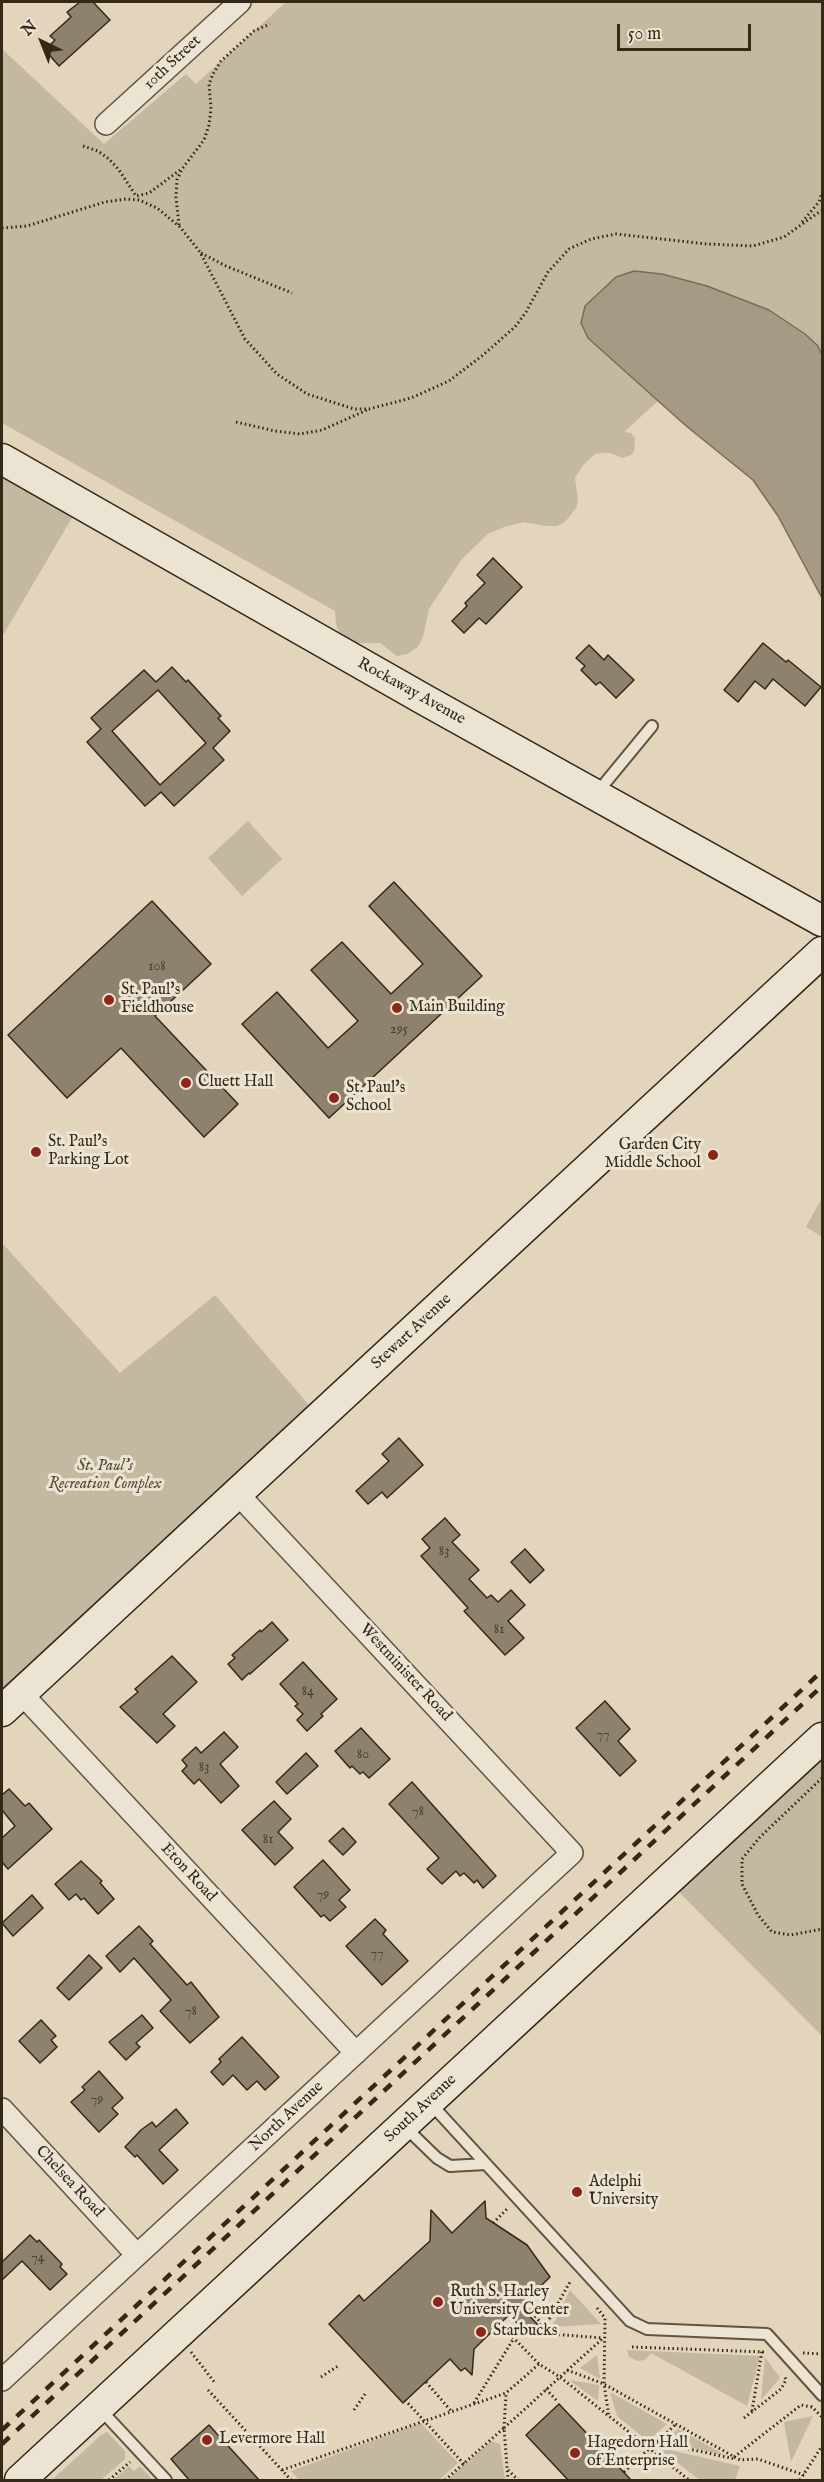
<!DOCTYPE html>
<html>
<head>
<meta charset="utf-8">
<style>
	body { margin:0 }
	#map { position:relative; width:824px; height:2482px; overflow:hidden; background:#e2d5bc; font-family:"IM FELL English",serif }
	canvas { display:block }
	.frame { position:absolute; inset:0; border:3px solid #342819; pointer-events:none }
	.north { position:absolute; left:12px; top:12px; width:60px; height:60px; -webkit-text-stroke:4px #ece4d3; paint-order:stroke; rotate:317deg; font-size:16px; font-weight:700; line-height:24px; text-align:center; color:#342819 }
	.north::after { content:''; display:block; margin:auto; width:21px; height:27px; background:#342819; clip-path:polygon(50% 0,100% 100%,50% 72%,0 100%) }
	.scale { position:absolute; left:617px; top:24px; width:134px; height:27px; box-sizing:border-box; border:3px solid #342819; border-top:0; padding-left:8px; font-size:18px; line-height:21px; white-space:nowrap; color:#342819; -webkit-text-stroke:4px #ece4d3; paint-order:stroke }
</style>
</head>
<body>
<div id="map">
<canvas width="824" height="2482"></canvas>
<div class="frame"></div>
<div class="north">N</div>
<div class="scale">50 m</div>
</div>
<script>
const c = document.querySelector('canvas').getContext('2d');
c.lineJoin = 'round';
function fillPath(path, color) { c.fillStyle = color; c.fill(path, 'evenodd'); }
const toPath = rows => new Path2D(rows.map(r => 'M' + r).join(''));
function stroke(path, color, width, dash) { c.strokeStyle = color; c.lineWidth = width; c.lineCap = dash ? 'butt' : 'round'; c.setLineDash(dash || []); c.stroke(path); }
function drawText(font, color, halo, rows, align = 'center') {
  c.font = font + ' "IM FELL English",serif'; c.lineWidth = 6; c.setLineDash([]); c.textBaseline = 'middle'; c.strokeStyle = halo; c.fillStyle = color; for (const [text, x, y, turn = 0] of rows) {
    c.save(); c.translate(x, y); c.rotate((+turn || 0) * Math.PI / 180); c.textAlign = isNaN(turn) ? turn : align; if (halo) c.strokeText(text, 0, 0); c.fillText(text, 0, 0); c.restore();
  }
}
const green = toPath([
	[286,2,822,2,822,598,778,516,753,480,658,401,624,432,631,433,635,439,634,451,631,455,623,458,610,453,601,453,595,454,584,464,575,478,578,501,576,508,565,522,557,526,545,526,524,522,504,527,488,534,462,559,429,609,423,637,418,647,407,654,397,656,380,643,358,643,346,638,339,632,336,624,335,611,2,423,2,49,104,144,186,74,196,84],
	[2,459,80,504,2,637],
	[248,821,282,859,242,896,208,858],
	[822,1198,822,1237,806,1227],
	[2,1243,120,1373,215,1295,320,1418,2,1712],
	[822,1741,822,2036,668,1881],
	[570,2290,601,2324,552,2327],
	[627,2350,760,2356,747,2406,651,2353,645,2360,638,2361,629,2357],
	[597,2355,600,2379,580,2368],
	[765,2357,780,2378,761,2400],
	[569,2380,599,2385,598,2401],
	[610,2392,667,2424,651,2438,643,2437,617,2416],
	[813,2416,791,2462,784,2422],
	[421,2423,458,2463,439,2480,299,2480,291,2471],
	[678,2429,727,2456,663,2441],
	[107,2432,125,2451,125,2459,101,2480,52,2480,101,2435],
	[491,2441,500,2444,505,2480,447,2480],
	[656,2447,666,2449,740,2466,735,2480,700,2480],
	[129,2466,134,2471,140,2466,153,2480,113,2480]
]);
const water = toPath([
	[634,271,662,274,707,286,769,310,805,334,818,346,822,355,822,598,778,516,753,480,685,425,588,338,581,323,585,306,616,277,634,271]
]);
const building = toPath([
	[80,2,93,2,110,20,59,66,45,50,55,40,50,36,71,17,67,12,80,2],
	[493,558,522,587,486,624,479,618,464,633,452,621,467,606,465,603,485,583,477,575,493,558],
	[763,643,786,662,788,660,821,687,805,706,773,679,765,689,755,681,738,702,724,690,763,643],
	[589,645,604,660,608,655,634,680,616,698,600,682,596,685,581,670,585,666,576,658,589,645],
	[172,667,186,682,188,680,221,716,218,718,230,731,213,748,224,760,174,806,161,792,145,806,87,742,101,729,91,718,144,670,156,682,172,667],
	[158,690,206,743,160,785,112,731,158,690],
	[394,882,482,976,329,1118,242,1024,277,992,328,1048,358,1021,311,970,342,942,391,994,423,964,369,906,394,882],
	[152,901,211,964,155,1016,238,1104,204,1137,121,1048,67,1098,8,1035,152,901],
	[399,1438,423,1465,387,1498,382,1492,368,1504,356,1491,389,1461,382,1454,399,1438],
	[445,1518,460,1535,452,1542,479,1570,469,1579,487,1598,491,1595,498,1602,511,1590,525,1605,508,1621,524,1638,505,1655,464,1611,468,1608,421,1556,430,1548,422,1539,445,1518],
	[525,1549,544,1570,530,1583,511,1562,525,1549],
	[272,1622,288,1640,250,1674,249,1673,242,1680,228,1664,235,1658,232,1655,260,1630,261,1632,272,1622],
	[172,1656,197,1682,163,1714,175,1726,157,1743,120,1707,138,1692,135,1689,172,1656],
	[303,1662,337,1699,321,1714,323,1716,307,1731,297,1720,303,1714,295,1706,298,1704,280,1684,303,1662],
	[605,1701,630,1729,618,1741,636,1761,620,1776,576,1728,605,1701],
	[361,1728,390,1759,369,1778,363,1772,360,1774,352,1766,350,1768,335,1751,361,1728],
	[224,1732,238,1747,220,1764,239,1786,221,1803,199,1779,194,1784,182,1771,187,1766,182,1760,196,1747,201,1753,224,1732],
	[306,1753,318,1766,287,1794,276,1782,306,1753],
	[412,1782,496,1876,483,1888,477,1880,474,1883,464,1873,460,1876,456,1871,442,1884,427,1869,439,1858,389,1804,412,1782],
	[9,1789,25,1806,29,1803,52,1829,8,1869,2,1862,2,1838,15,1826,2,1810,2,1795,9,1789],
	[274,1801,291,1819,278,1832,293,1848,275,1865,242,1830,274,1801],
	[343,1828,356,1842,343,1855,329,1841,343,1828],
	[323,1860,350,1890,339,1900,346,1907,330,1921,324,1915,321,1917,294,1887,323,1860],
	[81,1861,102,1881,100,1883,114,1899,98,1914,84,1898,81,1900,76,1894,69,1900,55,1884,81,1861],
	[32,1895,43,1908,13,1936,2,1923,32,1895],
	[375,1919,386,1930,383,1934,408,1961,382,1985,346,1946,375,1919],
	[139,1926,153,1941,150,1944,187,1985,191,1982,219,2017,190,2043,160,2011,171,2000,134,1958,120,1972,106,1956,139,1926],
	[89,1955,102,1968,69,2000,57,1988,89,1955],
	[142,2015,153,2028,136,2043,140,2047,126,2060,109,2042,142,2015],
	[41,2020,56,2036,51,2040,57,2047,40,2063,19,2041,41,2020],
	[242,2037,279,2077,265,2090,257,2081,247,2090,233,2075,223,2085,211,2072,221,2062,219,2059,242,2037],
	[99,2071,123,2098,112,2108,118,2114,99,2132,71,2102,85,2090,82,2087,99,2071],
	[176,2109,188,2123,159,2150,178,2170,163,2184,137,2155,135,2157,125,2147,141,2130,152,2122,156,2127,176,2109],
	[485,2201,486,2218,527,2245,550,2277,520,2306,538,2325,519,2325,509,2315,474,2349,472,2375,465,2368,461,2371,450,2359,403,2403,329,2324,359,2295,364,2301,430,2241,431,2210,452,2233,485,2201],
	[30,2235,37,2242,39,2240,62,2264,60,2267,67,2274,50,2290,22,2261,2,2280,2,2262,30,2235],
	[559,2404,632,2481,569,2481,526,2435,559,2404],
	[209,2425,260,2481,190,2481,171,2459,209,2425]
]);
const path = toPath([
	[83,146,98,151,109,159,119,170,136,196,149,193,180,170],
	[802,222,819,202,822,193],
	[179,225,176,197,177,180,182,169,204,140,209,125,211,109,209,84,213,74,221,61,254,31,270,24],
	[2,228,27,226,105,202,126,199,139,200,157,208,180,227,200,252,245,339,277,374,307,394,354,409,369,409,411,398,449,381,483,355,515,327,526,312,548,272,569,249,591,239,616,234,707,244,753,246,784,237,822,210],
	[201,253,226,266,292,293],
	[236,422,275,431,300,434,322,430,367,410],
	[822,1778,759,1838,742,1859,742,1884,758,1915,772,1932,791,1935,822,1929],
	[493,2223,507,2209],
	[526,2306,551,2334,603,2338],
	[597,2308,605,2318,604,2384,609,2417],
	[500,2324,539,2364,560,2377,689,2480],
	[545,2327,571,2280],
	[511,2334,551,2334],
	[632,2347,765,2352],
	[191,2352,215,2383],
	[803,2353,822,2354],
	[567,2370,604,2384,740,2460,758,2459,804,2475],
	[321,2377,338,2366],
	[426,2382,452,2412],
	[546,2389,558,2402],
	[208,2390,291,2480],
	[405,2400,464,2464],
	[474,2403,514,2338],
	[354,2410,365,2394],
	[752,2411,762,2351],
	[744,2418,781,2389,786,2380,785,2377],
	[504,2428,602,2339],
	[504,2428,506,2394],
	[657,2442,735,2459],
	[734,2457,801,2405,812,2407,822,2417],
	[282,2470,506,2393,539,2364],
	[508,2470,518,2480],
	[624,2472,675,2425],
	[109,2480,130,2462],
	[445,2480,504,2428,508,2480],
	[800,2480,822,2446]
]);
const lane = toPath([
	[596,794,652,726],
	[431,2104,630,2321,647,2329,767,2334,822,2395],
	[405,2127,437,2158,450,2166,486,2164],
	[99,2408,166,2480]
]);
const street = toPath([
	[106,124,240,2],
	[21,1693,356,2053],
	[2,2109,137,2255],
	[2,2380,572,1853,237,1493]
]);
const secondary = toPath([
	[2,459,425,700,822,921],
	[2,1711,822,952],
	[20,2480,822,1738]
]);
const rail = toPath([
	[2,2430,822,1671],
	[2,2444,822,1686]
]);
const markers = [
	[109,1000,6,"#8f2418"],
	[397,1008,6,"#8f2418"],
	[186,1083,6,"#8f2418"],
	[334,1098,6,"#8f2418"],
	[36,1152,6,"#8f2418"],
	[713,1155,6,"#8f2418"],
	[577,2192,6,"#8f2418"],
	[438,2302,6,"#8f2418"],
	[481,2332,6,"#8f2418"],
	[207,2440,6,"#8f2418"],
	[575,2453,6,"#8f2418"]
];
const numberNames = [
	["108",157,967],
	["295",399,1030],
	["83",444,1552],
	["81",499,1630],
	["84",308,1692],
	["77",603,1735],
	["80",363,1755],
	["83",204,1768],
	["78",418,1812],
	["81",268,1840],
	["79",323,1895],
	["77",377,1954],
	["78",191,2012],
	["79",97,2100],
	["74",38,2258]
];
const streetNames = [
	["10th Street",173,63,-43],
	["Rockaway Avenue",411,692,29],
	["Stewart Avenue",412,1332,-43],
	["Westminister Road",405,1673,47],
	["Eton Road",188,1873,47],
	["South Avenue",421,2109,-43],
	["North Avenue",287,2117,-43],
	["Chelsea Road",69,2182,47]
];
const poiNames = [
	["St. Paul's",121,991],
	["Fieldhouse",121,1009],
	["Main Building",409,1008],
	["Cluett Hall",198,1083],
	["St. Paul's",346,1089],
	["School",346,1107],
	["St. Paul's",48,1143],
	["Parking Lot",48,1161],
	["Garden City",701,1146,"right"],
	["Middle School",701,1164,"right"],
	["Adelphi",589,2183],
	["University",589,2201],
	["Ruth S. Harley",450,2293],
	["University Center",450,2311],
	["Starbucks",493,2332],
	["Levermore Hall",219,2440],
	["Hagedorn Hall",587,2444],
	["of Enterprise",587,2462]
];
const parkNames = [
	["St. Paul's",105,1467],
	["Recreation Complex",105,1485]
];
fillPath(green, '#c4b8a0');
fillPath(water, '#a79a85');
stroke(water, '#796c5a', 1.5);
fillPath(building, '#8e826e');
stroke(building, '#342819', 1.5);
stroke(lane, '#605342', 14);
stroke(street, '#605342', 24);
stroke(secondary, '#342819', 33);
stroke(path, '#342819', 3, [1.5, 3]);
stroke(lane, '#ece4d3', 10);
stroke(street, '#ece4d3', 21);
stroke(secondary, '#ece4d3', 30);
stroke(rail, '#342819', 4.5, [10, 10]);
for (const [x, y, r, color] of markers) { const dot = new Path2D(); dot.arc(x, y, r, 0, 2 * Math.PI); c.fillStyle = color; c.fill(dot); stroke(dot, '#ece4d3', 2); }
drawText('14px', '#4a3e2e', null, numberNames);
drawText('16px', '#342819', '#ece4d3', streetNames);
drawText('16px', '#342819', '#ece4d3', poiNames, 'left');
drawText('italic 16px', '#584c3b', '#ece4d3', parkNames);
</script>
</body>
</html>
